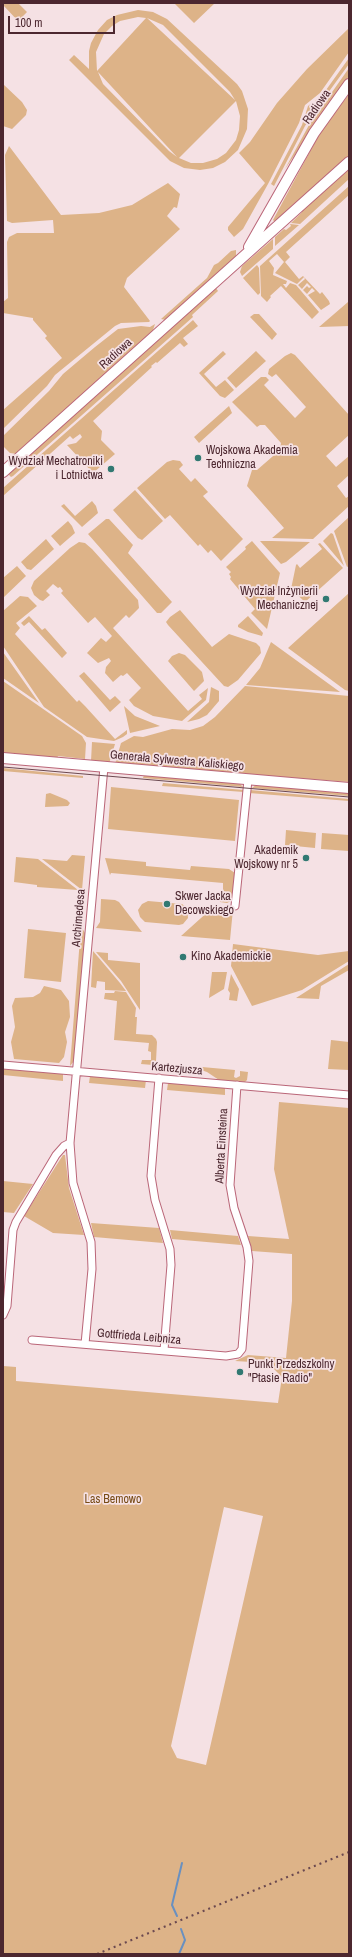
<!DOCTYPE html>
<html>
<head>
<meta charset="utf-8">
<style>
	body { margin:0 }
	#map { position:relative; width:352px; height:1957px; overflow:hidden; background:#f5e1e4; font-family:"Archivo Narrow",sans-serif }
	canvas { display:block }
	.frame { position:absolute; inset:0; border:4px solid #4c272f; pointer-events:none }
	.scale { position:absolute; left:8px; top:16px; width:107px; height:18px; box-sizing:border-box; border:2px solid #4c272f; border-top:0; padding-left:5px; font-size:12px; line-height:14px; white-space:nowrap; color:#4c272f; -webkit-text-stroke:3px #f5e1e4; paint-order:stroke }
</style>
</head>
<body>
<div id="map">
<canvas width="352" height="1957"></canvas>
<div class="frame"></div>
<div class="scale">100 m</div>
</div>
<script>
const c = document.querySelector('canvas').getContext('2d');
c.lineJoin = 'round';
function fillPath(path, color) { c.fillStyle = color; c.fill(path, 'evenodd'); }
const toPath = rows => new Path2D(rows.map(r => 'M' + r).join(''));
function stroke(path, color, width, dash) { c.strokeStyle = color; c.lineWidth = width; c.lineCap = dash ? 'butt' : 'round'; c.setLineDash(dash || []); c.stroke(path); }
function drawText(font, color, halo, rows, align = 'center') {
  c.font = font + ' "Archivo Narrow",sans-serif'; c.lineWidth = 3.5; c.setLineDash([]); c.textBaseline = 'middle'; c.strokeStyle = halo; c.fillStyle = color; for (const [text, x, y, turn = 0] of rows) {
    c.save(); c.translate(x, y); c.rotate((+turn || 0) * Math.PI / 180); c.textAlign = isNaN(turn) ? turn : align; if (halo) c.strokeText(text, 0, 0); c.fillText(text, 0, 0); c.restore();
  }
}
const green = toPath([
	[3,3,18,3,27,12,18,21,3,5],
	[174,3,215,3,194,23],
	[138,10,153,12,167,19,237,84,242,91,248,109,247,129,238,150,225,162,213,168,200,170,184,168,170,161,69,60,74,55,89,69,89,51,91,43,98,30,107,20,117,15],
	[138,17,146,18,97,71,96,52,104,34,112,26,120,21],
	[147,18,163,25,230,92,235,100],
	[98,72,177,157,169,151,103,84],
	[236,101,240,116,239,130,236,140,226,153,217,159,203,163,191,163,179,158],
	[349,28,349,52,320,93,305,105,299,123,268,184,243,229,234,237,228,230,228,227,265,183,239,153,250,142,277,103,307,69],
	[349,58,349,64,317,108,315,101,321,97],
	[349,68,349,76,285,169,309,125],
	[3,84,22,102,27,110,26,115,12,129,3,126],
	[349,94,349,156,276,223,273,220,320,133],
	[313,102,315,111,305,126,274,186,271,184,302,125,308,106],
	[9,146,61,215,99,213,132,205,168,183,180,194,177,208,174,207,167,216,180,229,127,278,124,287,150,321,149,322,121,323,115,326,55,375,47,386,3,429,3,410,62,358,45,338,47,336,33,320,33,318,3,313,3,302,8,298,7,242,9,237,17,233,54,233,53,220,12,223,7,221,5,155],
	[349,167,349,179,300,224,291,223,302,212,301,211],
	[349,186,349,195,286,252,290,257,285,262,299,279,303,276,320,294,322,292,329,301,330,304,321,310,308,295,315,291,312,288,307,294,303,290,307,286,309,288,311,287,307,283,302,289,298,285,305,279,304,277,297,284,275,273,284,262,277,254,269,261,274,268,273,275,287,281,286,284,283,284,286,288,290,283,296,285,319,312,312,319,281,286,270,296,271,297,267,302,261,296,260,266],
	[290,224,299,225,275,246,275,237,284,229,286,230,291,226],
	[273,239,273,249,242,276,240,272,242,266],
	[236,250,236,258,166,320,161,319,207,278,214,265,218,263,231,251],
	[257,265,259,268,260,293,258,295,243,278],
	[216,288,218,291,192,315,193,317,13,476,11,477,7,473],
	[349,301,349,326,319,327,348,302],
	[254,314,259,314,277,334,272,340,250,317],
	[193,320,198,326,183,338,188,344,184,347,180,343,157,363,156,362,151,366,152,367,93,421,102,431,101,440,115,454,93,473,67,445,76,443,82,437,80,434,73,439,70,436,3,496,3,488],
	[155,324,152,333,17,454,10,453,3,446,3,436,49,391,63,374,95,347,118,329,141,326,150,327],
	[223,351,226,354,204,374,216,387,225,380,234,390,225,398,220,396,199,373],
	[256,351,266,361,236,388,227,378],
	[291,353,295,355,349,415,349,435,326,456,336,467,349,456,349,475,337,486,346,498,349,496,349,506,313,539,272,538,284,528,247,486,252,470,257,470,280,450,281,443,265,425,260,425,257,427,232,402,261,377,266,377,269,380,264,385,295,418,306,407,276,374,272,377,268,374,269,369,285,356],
	[229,406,232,413,199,443,194,437],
	[173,460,180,461,183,465,179,469,191,482,195,478,208,492,203,496,243,539,221,561,211,550,208,553,200,544,198,546,170,515,165,519,137,488,167,462],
	[135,490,163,521,142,540,138,538,113,510],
	[92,501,96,506,98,513,82,527,61,506,64,504,75,516],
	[349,517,349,566,347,567,334,531],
	[106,519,109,519,133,545,128,553,172,602,161,613,157,613,88,534],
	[68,521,72,526,75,533,60,546,51,536],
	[331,533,333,534,344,566,323,541],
	[46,539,54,549,31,570,27,569,21,562],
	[252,541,280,573,267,629,251,613,255,609,230,579,231,577,229,574,231,572,226,567,246,549,245,547],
	[260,541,272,541,310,542,286,562,281,564],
	[79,542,85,543,92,549,138,600,139,608,129,618,126,615,113,628,188,711,202,699,199,695,208,688,206,700,182,721,153,716,134,706,129,700,141,688,127,673,123,676,121,675,113,682,105,673,106,667,111,661,109,658,98,663,87,653,101,638,106,642,112,636,95,617,88,623,61,593,63,591,60,587,58,588,53,584,46,591,50,595,43,601,40,600,34,595,31,588,34,581,70,548],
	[320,543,343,568,305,602,291,589,296,565,297,564,300,568,322,549,318,544],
	[17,566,26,576,3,598,3,578],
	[349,593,349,691,345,690,288,648],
	[20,596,28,597,37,606,16,623,20,628,15,634,77,702,79,700,85,706,115,739,127,730,127,734,123,737,114,741,87,737,44,707,3,646,3,611],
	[180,610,212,647,229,634,256,643,260,647,261,653,238,680,228,687,224,686,168,625,166,622,170,617],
	[29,616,42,630,45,628,67,653,62,658,29,622,24,626,21,623],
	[248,616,263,633,262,636,248,632,238,627,238,625],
	[271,642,340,692,246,685,260,668],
	[3,652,39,703,3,678],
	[179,653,185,655,202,672,204,681,194,691,168,661,172,656],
	[84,672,110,700,115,696,121,702,110,712,79,676],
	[3,681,82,736,86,743,85,759,58,756,57,759,3,754],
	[245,686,349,696,349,782,115,764,121,743,134,736,143,737,172,729,190,730,203,726,215,717],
	[211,687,219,691,219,701,207,715,199,719,187,722,209,702],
	[124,706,135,716,160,726,130,733],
	[92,742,115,744,109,764,91,761],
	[3,768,83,776,83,778,3,771],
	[144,775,239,783,243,787,143,778],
	[163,783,244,790,244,792,162,786],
	[256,785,349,792,349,796,252,788],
	[111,787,239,800,235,841,108,829],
	[250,790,349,799,349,801,249,793],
	[50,793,67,800,70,803,68,806,45,807,46,794],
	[286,830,316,833,315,848,285,845],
	[322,833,349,835,349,851,321,849],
	[72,855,85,856,82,890,42,859,67,861],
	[16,857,38,859,78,890,37,887,37,885,14,882],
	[105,858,146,862,146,866,190,870,191,866,229,869,235,873,236,876,233,900,227,903,220,902,219,897,223,892,223,883,111,873,110,875],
	[101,899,115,900,119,902,142,932,96,928,100,922],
	[148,901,182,904,187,908,188,918,183,924,179,925,145,922,140,917,138,910,142,904],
	[217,908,233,909,230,940,181,936,211,909],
	[81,926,85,933,74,1061,70,1066],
	[28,929,66,933,61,982,24,978],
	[233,944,318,955,349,951,349,961,302,990,252,1006,231,966],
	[93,951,120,983,126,991,105,990,105,982,97,981,96,988,91,987],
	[96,952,108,953,108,960,140,963,140,1010,121,981],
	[349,964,349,970,321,986,319,999,296,998],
	[212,972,227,972,224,989,209,998],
	[231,974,239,989,237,1001,229,1000,230,993,228,990],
	[44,986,61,990,69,1001,70,1017,65,1032,67,1042,64,1057,59,1063,14,1059,11,1042,15,1027,12,1006,15,998,33,997,40,993],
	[115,991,126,992,136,1008,135,1017,137,1017,136,1034,152,1035,156,1039,157,1042,156,1061,153,1065,141,1064,142,1060,151,1060,151,1052,148,1051,149,1043,114,1040,117,1001,104,999,105,993,114,993],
	[331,1040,349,1042,349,1070,328,1069],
	[202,1067,235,1070,234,1077,236,1078,240,1076,240,1071,248,1072,247,1080,245,1082,219,1080,207,1072,201,1070],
	[3,1069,63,1074,63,1081,3,1075],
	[90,1076,146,1080,145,1088,89,1083],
	[168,1083,225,1087,225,1095,167,1090],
	[279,1102,349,1108,349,1954,3,1954,3,1366,16,1367,16,1381,278,1403,282,1377,268,1363,235,1361,248,1355,286,1358,292,1301,292,1254,252,1251,248,1236,289,1239,274,1169],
	[224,1507,263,1516,206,1765,177,1758,171,1746],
	[63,1155,65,1155,69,1188,84,1235,53,1233,24,1216],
	[3,1181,33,1184,14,1213,3,1212],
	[91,1223,159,1228,163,1243,94,1237],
	[170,1230,238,1236,241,1245,172,1239]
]);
const stream = toPath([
	[177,1916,172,1905,182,1863],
	[179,1954,185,1940,181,1929]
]);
const street = toPath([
	[235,906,248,780],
	[3,1065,349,1095],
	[159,1078,151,1176,155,1200,170,1249,171,1265,164,1350],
	[3,1315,7,1306,13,1230,16,1222,56,1155,64,1146,70,1143],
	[32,1340,226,1356,238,1354,242,1349,249,1261,247,1247,234,1208,230,1185,237,1085],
	[85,1344,92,1269,91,1242,73,1183,70,1143,104,767]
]);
const secondary = toPath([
	[249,247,314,133,349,84],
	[3,472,349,162],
	[3,758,349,788]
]);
const tram = toPath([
	[3,767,349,797]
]);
const rail = toPath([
	[97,1954,349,1852]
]);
const markers = [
	[198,458,4,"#317972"],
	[111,469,4,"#317972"],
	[326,599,4,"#317972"],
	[306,858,4,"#317972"],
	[167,904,4,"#317972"],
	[183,957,4,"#317972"],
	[240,1372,4,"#317972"]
];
const streetNames = [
	["Radiowa",317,107,-55],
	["Radiowa",116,354,-42],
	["Generała Sylwestra Kaliskiego",177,761,5],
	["Archimedesa",79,918,-85],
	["Kartezjusza",177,1069,5],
	["Alberta Einsteina",222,1146,-87],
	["Gottfrieda Leibniza",139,1337,5]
];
const poiNames = [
	["Wojskowa Akademia",206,451],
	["Techniczna",206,465],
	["Wydział Mechatroniki",103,462,"right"],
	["i Lotnictwa",103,476,"right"],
	["Wydział Inżynierii",318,592,"right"],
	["Mechanicznej",318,606,"right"],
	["Akademik",298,851,"right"],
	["Wojskowy nr 5",298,865,"right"],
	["Skwer Jacka",175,897],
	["Decowskiego",175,911],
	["Kino Akademickie",191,957],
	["Punkt Przedszkolny",248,1365],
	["\"Ptasie Radio\"",248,1379]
];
const parkNames = [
	["Las Bemowo",113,1500]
];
fillPath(green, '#ddb388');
stroke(stream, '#6990c0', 2);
stroke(street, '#ba6678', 9);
stroke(secondary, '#ba6678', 12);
stroke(street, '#fff', 7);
stroke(secondary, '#fff', 10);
stroke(tram, '#6b4950', 1);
stroke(rail, '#6b4950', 2, [2, 4]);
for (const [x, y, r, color] of markers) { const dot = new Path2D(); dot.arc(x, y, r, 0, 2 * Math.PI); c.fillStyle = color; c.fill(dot); stroke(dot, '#f5e1e4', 1.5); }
drawText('12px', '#4c272f', '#f5e1e4', streetNames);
drawText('12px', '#4c272f', '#f5e1e4', poiNames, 'left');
drawText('12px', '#774b15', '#f5e1e4', parkNames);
</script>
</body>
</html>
